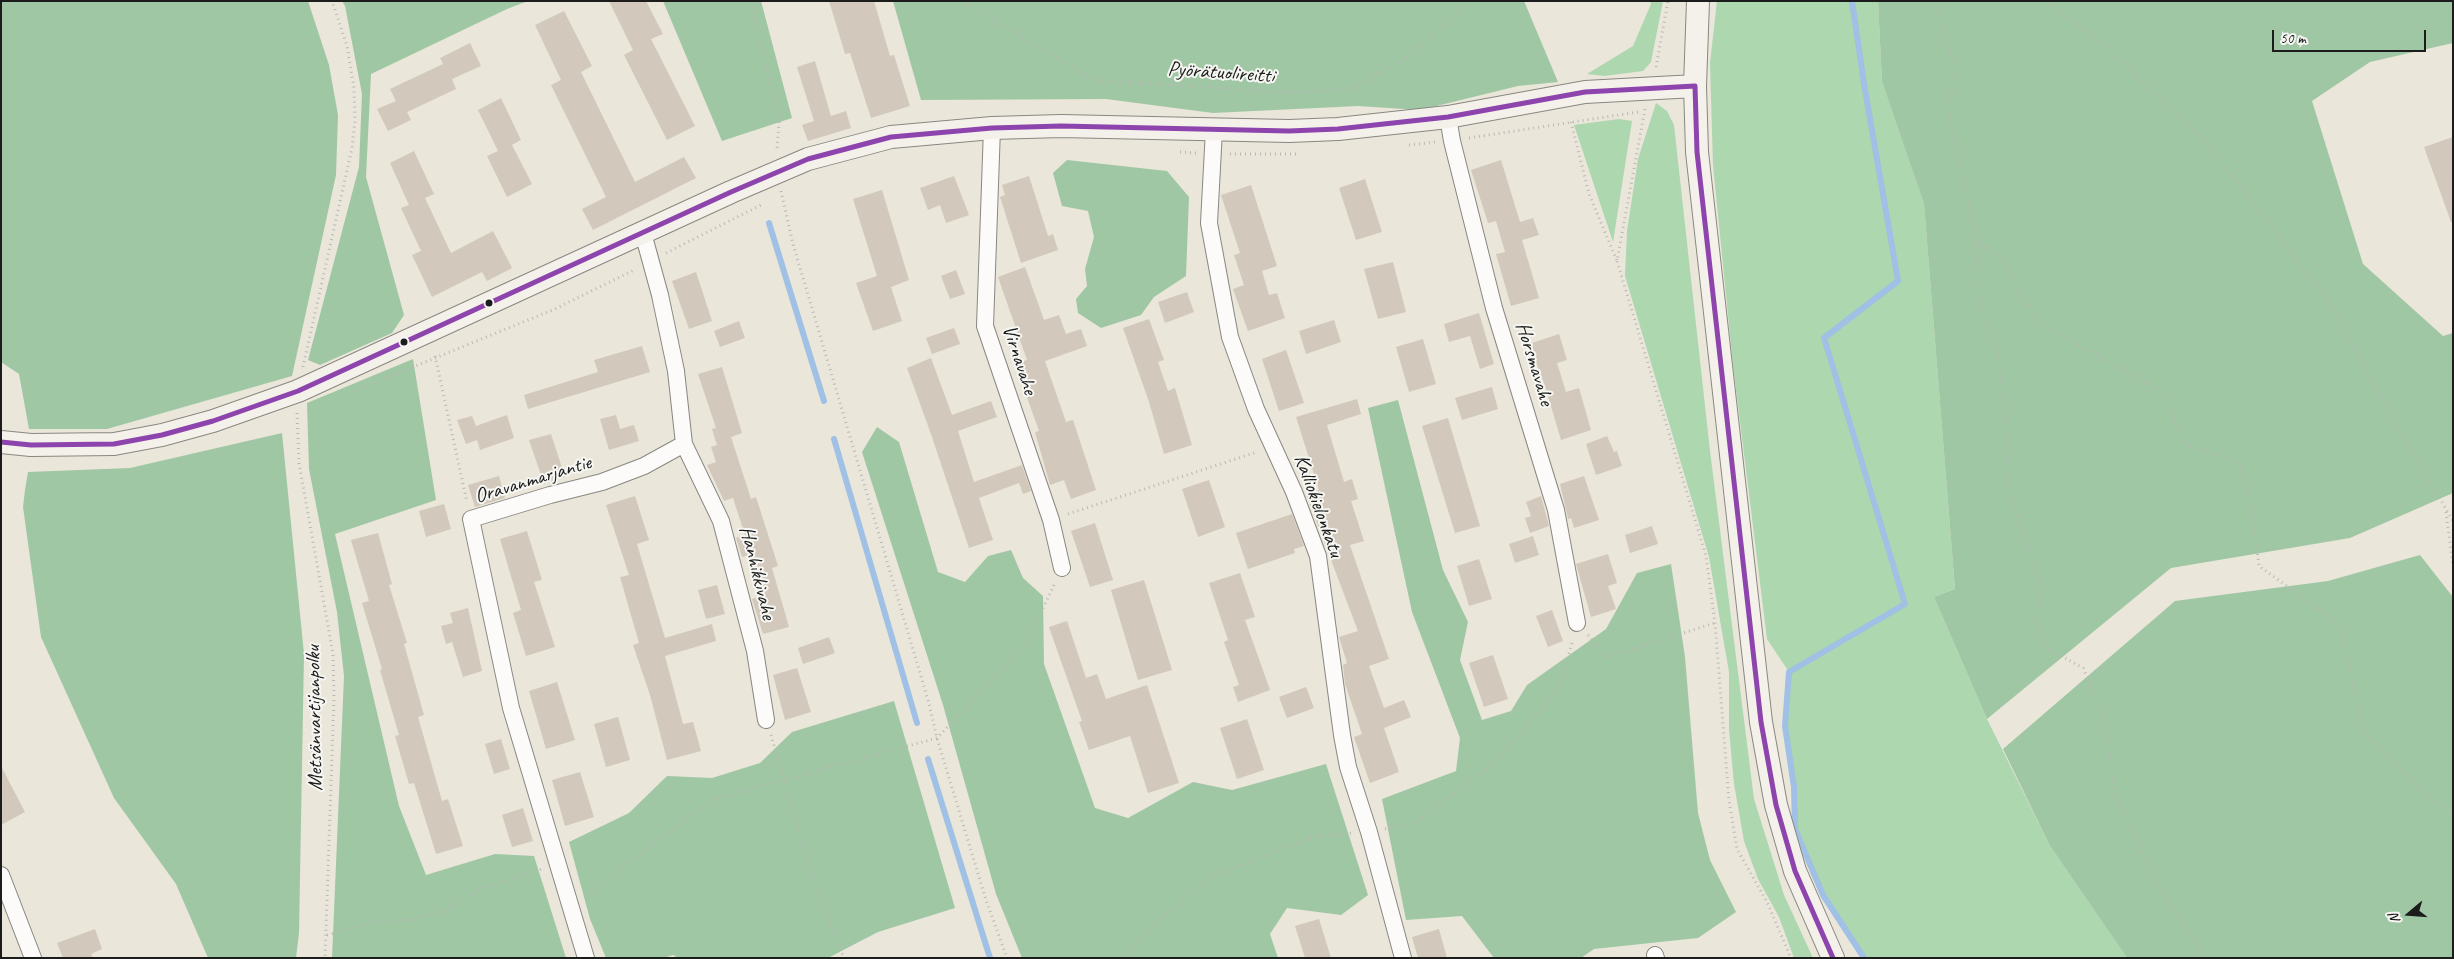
<!DOCTYPE html>
<html>
<head>
<meta charset="utf-8">
<style>
	body { margin:0 }
	#map { position:relative; width:2454px; height:959px; overflow:hidden; background:#eae6da; font-family:Caveat,sans-serif }
	canvas { display:block }
	.frame { position:absolute; inset:0; border:2px solid #1c1c1c; pointer-events:none }
	.north { position:absolute; left:2384px; top:889px; width:50px; height:50px; -webkit-text-stroke:4px #f6f6f2; paint-order:stroke; rotate:252deg; font-size:14px; font-weight:700; line-height:20px; text-align:center; color:#1c1c1c }
	.north::after { content:''; display:block; margin:auto; width:18px; height:22px; background:#1c1c1c; clip-path:polygon(50% 0,100% 100%,50% 72%,0 100%) }
	.scale { position:absolute; left:2272px; top:30px; width:154px; height:22px; box-sizing:border-box; border:2px solid #1c1c1c; border-top:0; padding-left:6px; font-size:15px; line-height:18px; white-space:nowrap; color:#1c1c1c; -webkit-text-stroke:4px #f6f6f2; paint-order:stroke }
</style>
</head>
<body>
<div id="map">
<canvas width="2454" height="959"></canvas>
<div class="frame"></div>
<div class="north">N</div>
<div class="scale">50 m</div>
</div>
<script>
const c = document.querySelector('canvas').getContext('2d');
c.lineJoin = 'round';
function fillPath(path, color) { c.fillStyle = color; c.fill(path, 'evenodd'); }
const toPath = rows => new Path2D(rows.map(r => 'M' + r).join(''));
function stroke(path, color, width, dash) { c.strokeStyle = color; c.lineWidth = width; c.lineCap = dash ? 'butt' : 'round'; c.setLineDash(dash || []); c.stroke(path); }
function drawText(font, color, halo, rows, align = 'center') {
  c.font = font + ' Caveat,sans-serif'; c.lineWidth = 4; c.setLineDash([]); c.textBaseline = 'middle'; c.strokeStyle = halo; c.fillStyle = color; for (const [text, x, y, turn = 0] of rows) {
    c.save(); c.translate(x, y); c.rotate((+turn || 0) * Math.PI / 180); c.textAlign = isNaN(turn) ? turn : align; if (halo) c.strokeText(text, 0, 0); c.fillText(text, 0, 0); c.restore();
  }
}
const green = toPath([
	[1650,1,1663,1,1651,62,1643,71,1604,76,1587,74,1633,46,1651,4],
	[1717,1,1878,1,1882,82,1924,204,1955,589,1934,597,1987,719,2050,846,2127,958,1864,958,1823,895,1795,829,1794,787,1785,726,1789,672,1767,639,1733,365,1713,165,1710,63],
	[1656,103,1667,111,1674,125,1710,451,1754,799,1784,895,1813,958,1794,958,1779,917,1758,879,1744,841,1734,784,1729,729,1729,672,1709,557,1625,276,1627,231,1638,159],
	[1619,119,1632,121,1613,242,1574,125]
]);
const forest = toPath([
	[1,1,308,1,329,65,338,115,336,175,292,376,107,429,29,429,19,374,1,362],
	[342,1,528,1,507,9,371,74,366,177,404,315,392,333,320,365,308,360,359,167,362,94,345,6],
	[663,1,761,1,792,118,722,141],
	[893,1,1524,1,1558,82,1518,86,1420,110,1358,106,1213,113,1106,99,921,100],
	[1878,1,2453,1,2453,43,2370,62,2312,101,2363,264,2443,336,2453,333,2453,493,2350,538,2171,568,1987,719,1934,597,1955,589,1924,204,1882,82],
	[1067,160,1167,171,1189,197,1186,276,1154,297,1141,315,1101,328,1078,313,1076,299,1087,286,1085,269,1094,237,1088,211,1062,206,1053,173],
	[413,359,436,500,335,534,399,806,426,875,495,854,534,856,566,958,332,958,344,676,337,612,309,469,307,403],
	[1398,400,1443,570,1468,622,1460,660,1482,720,1511,711,1527,685,1606,629,1637,573,1671,564,1685,657,1698,813,1710,860,1736,912,1698,938,1594,949,1581,958,1494,958,1462,916,1406,920,1382,799,1456,771,1460,738,1412,612,1368,408],
	[877,427,899,442,938,572,965,582,988,556,1011,550,1023,578,1043,596,1044,664,1095,808,1128,818,1193,782,1232,790,1326,764,1368,895,1341,915,1287,908,1270,934,1278,958,1022,958,996,894,943,705,862,452],
	[282,433,304,654,299,933,296,958,208,958,176,884,114,798,41,637,23,507,25,490,28,472,130,468],
	[2420,555,2453,597,2453,958,2127,958,2050,846,2003,749,2175,601,2328,581],
	[894,701,955,908,878,932,828,958,678,958,673,955,663,958,606,958,590,919,569,842,629,813,667,776,712,778,760,763,792,732]
]);
const stream = toPath([
	[1852,1,1864,84,1898,281,1824,338,1905,604,1789,672,1785,726,1794,787,1795,829,1823,895,1864,958],
	[769,223,824,401],
	[834,439,917,723],
	[928,759,990,958]
]);
const building = toPath([
	[609,1,646,1,663,34,651,39,695,126,667,140,624,55,633,50],
	[829,1,874,1,890,56,894,55,910,106,871,118,850,53,845,54],
	[564,11,592,66,581,72,635,182,684,157,696,178,593,230,582,209,606,197,551,85,561,80,535,25],
	[470,43,481,66,452,79,456,89,407,112,411,120,388,131,377,109,396,101,390,89,443,64,440,58],
	[815,61,831,116,846,111,851,128,808,141,802,125,814,121,797,67],
	[501,98,521,140,512,145,532,184,507,197,487,156,498,151,478,110],
	[2453,137,2453,222,2451,222,2424,147],
	[414,151,434,194,425,198,451,253,493,231,512,268,487,281,482,272,432,297,412,255,421,251,401,208,409,205,390,163],
	[1501,160,1520,222,1533,218,1539,235,1522,240,1539,298,1511,306,1496,254,1505,252,1496,221,1488,223,1471,170],
	[954,176,969,215,946,223,940,205,928,210,920,188],
	[1029,176,1048,236,1053,234,1058,250,1021,263,1000,197,1005,195,1002,185],
	[1365,179,1382,232,1356,240,1339,188],
	[1251,185,1277,266,1262,271,1269,295,1277,293,1285,318,1248,331,1233,289,1244,285,1234,255,1240,253,1221,195],
	[882,190,909,280,891,287,902,321,873,331,856,283,877,276,853,199],
	[1393,262,1406,312,1378,319,1364,269],
	[1025,267,1044,320,1059,315,1066,334,1081,329,1087,346,1045,361,1066,422,1073,420,1096,490,1071,499,1064,480,1050,485,1035,432,1039,431,1015,364,1027,360,998,277],
	[956,270,965,294,950,299,941,276],
	[696,272,712,321,689,329,672,281],
	[1187,292,1194,312,1165,323,1158,302],
	[1479,313,1494,364,1480,369,1470,336,1449,342,1444,324],
	[1149,319,1164,360,1158,362,1168,391,1175,388,1192,445,1164,454,1149,402,1123,328],
	[1334,320,1341,342,1306,354,1299,331],
	[739,321,745,338,720,347,714,331],
	[954,328,960,344,932,354,926,338],
	[1559,334,1567,360,1557,363,1566,392,1579,388,1591,430,1561,440,1545,386,1529,344],
	[1423,339,1436,384,1409,392,1396,347],
	[642,346,650,372,528,409,524,395,598,372,594,360],
	[1286,350,1304,403,1279,411,1262,359],
	[931,358,952,415,991,401,997,417,958,431,974,482,1022,465,1031,491,1023,494,1019,483,979,498,993,540,969,548,931,434,907,368],
	[722,367,742,433,731,437,751,499,756,497,778,566,772,568,789,627,763,634,752,599,762,596,749,555,742,557,736,538,745,535,733,498,724,501,707,465,716,462,711,447,717,445,712,429,716,428,698,374],
	[1492,387,1498,409,1462,420,1455,398],
	[1357,399,1361,414,1327,425,1344,482,1352,479,1358,499,1351,501,1364,541,1350,545,1389,659,1369,666,1384,708,1404,700,1411,717,1384,728,1399,772,1370,783,1354,737,1362,734,1345,684,1343,665,1347,663,1339,637,1358,631,1306,494,1319,490,1296,417],
	[507,415,514,438,480,450,477,440,466,444,457,420,472,416,476,426],
	[616,415,620,429,634,425,639,441,609,450,600,419],
	[1448,418,1480,526,1455,533,1422,426],
	[551,434,565,477,544,484,529,440],
	[1607,436,1614,452,1617,451,1622,466,1596,475,1586,444],
	[499,476,505,498,475,507,468,485],
	[1584,476,1599,520,1574,528,1571,518,1568,519,1560,484],
	[1209,480,1225,527,1198,537,1182,489],
	[635,496,649,540,637,544,665,638,712,624,716,641,665,656,683,724,693,722,701,751,667,760,650,695,633,645,639,643,620,577,629,575,606,505],
	[1541,496,1549,526,1530,533,1525,518,1531,516,1526,502],
	[444,504,451,529,426,537,419,511],
	[1292,514,1304,546,1294,549,1295,553,1248,569,1236,533],
	[1095,523,1113,580,1090,587,1071,531],
	[1652,526,1658,544,1630,553,1625,535],
	[527,531,542,580,534,582,555,647,526,656,513,613,521,610,500,539],
	[378,533,392,584,389,585,407,643,404,644,424,715,418,717,442,801,448,799,463,846,436,854,414,783,409,784,395,736,399,735,380,670,382,669,362,603,369,601,351,540],
	[1533,536,1539,555,1515,563,1509,544],
	[1608,554,1617,583,1608,586,1616,609,1591,617,1576,564],
	[1479,559,1492,599,1469,606,1457,566],
	[1240,573,1255,617,1245,620,1270,690,1238,702,1233,687,1239,685,1224,642,1228,640,1209,583],
	[1144,580,1172,670,1138,680,1111,590],
	[717,585,725,614,706,619,698,590],
	[468,608,482,671,463,677,452,642,446,644,441,626,453,623,450,613],
	[1552,610,1563,641,1548,647,1536,616],
	[1067,621,1086,678,1097,674,1106,699,1147,685,1179,783,1148,793,1130,736,1089,750,1079,722,1082,721,1049,627],
	[829,637,835,653,803,664,798,648],
	[1493,655,1508,699,1484,707,1469,663],
	[797,668,811,712,785,720,773,675],
	[557,682,575,740,546,749,529,691],
	[1306,687,1314,708,1287,718,1279,697],
	[618,717,630,760,606,767,594,724],
	[1247,719,1264,770,1237,779,1220,728],
	[501,739,510,769,494,774,485,744],
	[1,766,25,812,1,825],
	[580,772,594,817,565,826,552,780],
	[523,808,533,841,512,847,502,815],
	[1319,919,1331,958,1305,958,1295,926],
	[95,929,102,949,91,954,93,958,63,958,57,943],
	[1439,929,1447,958,1418,958,1412,937]
]);
const path = toPath([
	[751,1,767,72,780,109,777,149],
	[962,1,1094,80,1299,93,1353,88,1408,57,1471,1],
	[1934,1,1953,61,1950,123,1977,241,2000,258,2041,324,2164,392,2183,443,2239,463,2251,500,2259,566,2341,625,2363,731,2428,795,2453,813],
	[2046,1,2107,48,2208,144,2332,307,2392,417,2453,521],
	[1656,67,1668,1],
	[1645,109,1617,261,1706,556,1715,623,1729,801,1737,849,1767,902,1791,958],
	[1571,122,1589,194,1617,261],
	[1469,138,1638,112],
	[1409,145,1436,142],
	[1180,152,1196,153],
	[1230,154,1299,154],
	[781,191,793,244,928,700,937,738,986,900,1007,958],
	[1977,241,1979,301,1999,359,2005,411,2009,492,2040,580,2036,620,2045,647,2083,668,2104,712,2115,797,2159,887,2205,958],
	[666,253,763,204],
	[435,356,467,502],
	[303,367,352,148,355,121,354,88,347,46,332,1],
	[347,394,555,309,634,270],
	[297,413,299,463,333,654,334,698,325,958],
	[2446,512,2453,566],
	[1068,514,1257,452],
	[1588,635,1607,657,1715,623],
	[771,735,811,873,844,958],
	[1385,829,1416,823,1496,760,1558,691,1573,640],
	[587,896,711,800,937,738,1026,644,1055,583],
	[327,935,375,922,410,920,439,913,483,888,542,869],
	[1125,958,1157,921,1214,876,1310,838,1352,833]
]);
const street = toPath([
	[1448,117,1452,141,1494,308,1556,510,1577,623],
	[992,128,985,326,1051,520,1062,568],
	[1214,130,1209,223,1230,337,1256,409,1294,492,1318,556,1342,735,1348,767,1369,832,1403,958],
	[684,444,721,521,755,651,766,720],
	[1,875,33,958],
	[1655,955,1656,958],
	[586,958,511,708,471,519,550,495,602,482,644,466,684,444,676,371,660,295,643,233]
]);
const secondary = toPath([
	[1698,1,1695,86,1697,152,1761,722,1776,805,1795,871,1833,958],
	[1,442,31,445,114,444,162,435,213,421,298,391,731,192,808,159,891,137,992,128,1061,126,1289,131,1338,129,1448,117,1585,92,1695,86]
]);
const bus1 = toPath([
	[1,442,31,445,114,444,162,435,213,421,298,391,731,192,808,159,891,137,992,128,1061,126,1289,131,1338,129,1448,117,1585,92,1695,86,1697,152,1761,722,1776,805,1795,871,1833,958]
]);
const markers = [
	[489,303,4.5,"#1c1c1c"],
	[404,342,4.5,"#1c1c1c"]
];
const streetNames = [
	["Pyörätuolireitti",1221,73,4],
	["Virnavahe",1019,360,72],
	["Horsmavahe",1534,364,73],
	["Oravanmarjantie",533,480,-17],
	["Kalliokielonkatu",1318,506,70],
	["Hanhikkivahe",757,573,76],
	["Metsänvartijanpolku",315,718,-91]
];
fillPath(green, '#acd7af');
fillPath(forest, '#a0c7a4');
stroke(stream, '#a0c0e5', 6);
fillPath(building, '#d2c8bb');
stroke(street, '#898781', 18);
stroke(secondary, '#898781', 24);
stroke(path, '#b9b8b6', 3, [1, 4]);
stroke(street, '#fcfbf9', 16);
stroke(secondary, '#f4f1eb', 22);
stroke(bus1, '#8e44ad', 5);
for (const [x, y, r, color] of markers) { const dot = new Path2D(); dot.arc(x, y, r, 0, 2 * Math.PI); c.fillStyle = color; c.fill(dot); stroke(dot, '#f6f6f2', 2); }
drawText('21px', '#1c1c1c', '#f6f6f2', streetNames);
</script>
</body>
</html>
